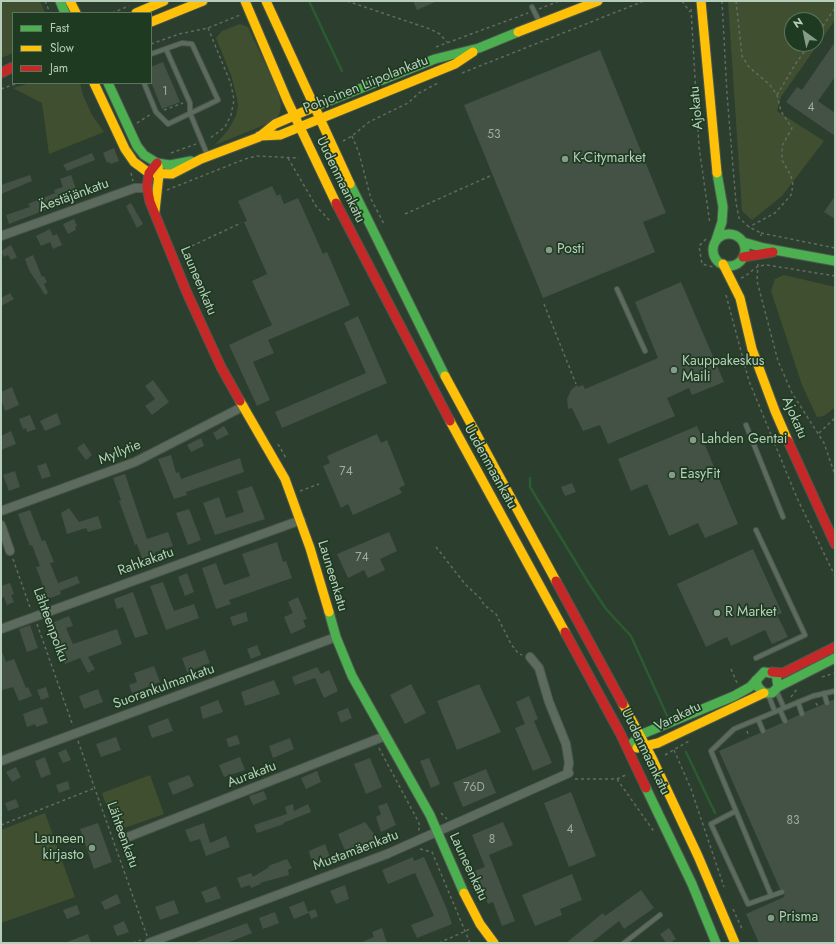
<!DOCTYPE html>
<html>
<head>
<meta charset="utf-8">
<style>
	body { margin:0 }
	#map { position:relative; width:836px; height:944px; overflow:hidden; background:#2c3e2e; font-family:Jost,sans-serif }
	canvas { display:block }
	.frame { position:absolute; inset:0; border:2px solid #b7ceba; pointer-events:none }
	.legend { position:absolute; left:12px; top:12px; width:140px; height:72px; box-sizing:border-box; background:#1e3a21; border:1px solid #5b755e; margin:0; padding:5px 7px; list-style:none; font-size:12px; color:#b7ceba }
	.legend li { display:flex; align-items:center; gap:8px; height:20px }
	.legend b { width:20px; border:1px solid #5b755e }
	.north { position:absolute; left:784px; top:12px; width:40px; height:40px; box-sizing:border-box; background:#1e3a21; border:1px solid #5b755e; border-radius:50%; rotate:327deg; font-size:11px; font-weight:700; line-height:16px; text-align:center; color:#b7ceba }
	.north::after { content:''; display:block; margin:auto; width:14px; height:18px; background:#869c89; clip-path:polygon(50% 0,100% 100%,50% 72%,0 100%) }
</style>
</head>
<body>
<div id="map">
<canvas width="836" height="944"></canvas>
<div class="frame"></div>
<ul class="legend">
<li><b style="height:5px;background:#4caf50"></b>Fast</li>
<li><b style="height:5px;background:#ffc107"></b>Slow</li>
<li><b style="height:5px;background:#c62828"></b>Jam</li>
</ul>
<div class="north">N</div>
</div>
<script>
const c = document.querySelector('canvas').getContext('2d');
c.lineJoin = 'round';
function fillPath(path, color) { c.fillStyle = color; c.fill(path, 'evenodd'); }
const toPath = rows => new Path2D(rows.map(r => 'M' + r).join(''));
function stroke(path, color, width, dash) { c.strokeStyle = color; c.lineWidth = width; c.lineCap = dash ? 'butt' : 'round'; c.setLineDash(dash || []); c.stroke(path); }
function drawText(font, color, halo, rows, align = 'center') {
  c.font = font + ' Jost,sans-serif'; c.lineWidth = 3.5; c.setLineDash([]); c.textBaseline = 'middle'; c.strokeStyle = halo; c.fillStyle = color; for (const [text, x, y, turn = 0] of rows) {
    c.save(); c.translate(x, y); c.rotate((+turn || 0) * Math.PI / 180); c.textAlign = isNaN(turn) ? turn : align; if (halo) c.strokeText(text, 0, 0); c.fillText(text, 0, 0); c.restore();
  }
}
const green = toPath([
	[1,1,40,1,45,13,13,13,13,53,1,58],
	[728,1,835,1,835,20,781,97,777,111,824,141,782,196,752,220,742,211],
	[792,20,816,20,816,44,792,44],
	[240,24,248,27,278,91,281,105,279,115,274,121,215,145,228,130,236,116,238,106,237,98,231,75,216,38,222,31],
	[30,83,80,83,83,95,92,115,104,132,49,154,42,103,13,88],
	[784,275,835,287,835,405,834,408,824,416,817,417,802,385,771,291,775,279],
	[150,775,164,814,116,831,102,793],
	[45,813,75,897,1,923,1,830]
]);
const stream = toPath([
	[309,1,342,71],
	[530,478,530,487,588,582,606,609,631,636,669,720],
	[686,752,715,813]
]);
const building = toPath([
	[413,1,437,1,417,10],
	[835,42,835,77,818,101,835,113,835,136,786,102,797,87,802,90],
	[600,50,666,213,643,222,655,252,543,298,464,105],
	[163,62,180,102,162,109,151,82,151,67],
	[114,148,119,161,111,164,109,162,107,163,103,153],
	[92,153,95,160,67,171,63,165],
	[30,175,32,181,1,194,1,185],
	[71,175,79,197,9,224,6,215,30,207,28,204,55,193,54,190,63,187,60,179],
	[272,186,277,196,280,194,284,204,298,198,323,254,327,252,350,305,268,340,274,353,253,362,270,400,257,406,229,345,272,325,252,281,267,274,244,222,247,221,238,201],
	[835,196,835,219,824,212],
	[131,203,143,224,137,228,126,206],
	[74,219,77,226,75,227,76,230,68,234,63,224],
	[50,229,53,236,57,234,62,245,53,249,50,242,41,246,36,236],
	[11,245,17,257,11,260,8,255,4,257,1,251],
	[33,255,42,277,44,276,47,282,44,284,48,293,45,295,29,270,25,259],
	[681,282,724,382,692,395,689,388,667,398,675,416,608,444,600,425,583,431,572,408,568,409,567,399,571,390,577,385,578,387,583,385,585,389,658,358,635,302],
	[10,293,14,299,1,306,1,298],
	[358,316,387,383,282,428,275,412,366,373,344,323],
	[153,380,169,402,152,415,145,406,155,399,145,386],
	[12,387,19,405,5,411,1,399,1,392],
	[57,413,61,424,45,431,40,421],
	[30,415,36,429,27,432,26,428,23,429,19,419],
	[224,426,229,434,217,440,213,433],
	[697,426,738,524,705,538,698,523,669,536,647,484,631,491,618,459],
	[11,431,16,444,1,450,1,436],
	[377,434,381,443,387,440,405,485,399,488,402,493,353,515,348,504,341,508,323,466,330,463,327,456],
	[201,438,204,446,191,452,187,445],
	[84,443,92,455,86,460,77,448],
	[171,455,176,473,179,472,181,479,240,458,244,472,186,492,187,495,174,499,158,459],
	[46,463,51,476,42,479,37,466],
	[15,471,20,487,9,491,3,475],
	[125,474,147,539,168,532,173,546,155,552,157,560,144,564,137,544,135,545,119,501,121,500,113,478],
	[572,483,576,492,565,496,561,487],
	[252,486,265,519,215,535,203,503,219,497,226,518,244,512,237,491],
	[69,508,79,522,98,516,102,528,88,532,86,528,67,534,61,513],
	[189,509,201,540,188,545,176,513],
	[30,510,42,541,45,540,54,562,50,563,58,583,77,576,80,583,60,591,61,594,48,599,36,567,40,566,32,545,30,546,18,514],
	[389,532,397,551,380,559,385,570,368,578,364,570,348,578,337,554],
	[277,542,283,562,286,561,292,578,229,600,231,604,216,609,202,568,216,563,224,585,250,576,242,554],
	[753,549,782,613,777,615,788,637,772,644,765,630,731,646,727,637,706,647,677,584],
	[187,573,194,592,185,596,178,577],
	[163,582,174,611,194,604,199,618,166,630,150,586],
	[10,583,14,594,11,595,14,602,7,605,4,597,1,598,1,586],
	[133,592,148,634,135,638,123,607,117,609,114,599],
	[298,597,307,619,303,620,306,627,291,634,284,617,293,613,288,602],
	[246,612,248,621,233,626,230,617],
	[69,616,73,626,66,628,73,644,117,629,122,644,88,657,95,669,88,673,80,658,65,664,49,624],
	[30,625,38,648,27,652,19,629],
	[257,645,261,655,251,659,247,649],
	[1,649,6,662,14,659,26,688,28,687,32,696,19,701,13,687,2,690],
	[205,650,210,663,187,672,182,658],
	[154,666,160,682,132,693,129,685,137,682,134,673],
	[317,667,321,674,329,670,338,691,324,698,315,678,295,685,292,677],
	[274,680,280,694,245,706,241,692],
	[411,684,426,713,405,724,390,695],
	[479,684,501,732,457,750,437,701],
	[46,687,49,697,41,700,37,690],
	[98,689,103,702,84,709,79,696],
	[529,696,538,719,534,721,552,763,533,771,515,728,525,724,516,702],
	[835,699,835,943,759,943,746,914,784,897,785,891,780,889,719,751,760,733,765,734,766,730,782,723,786,724,788,720,799,715,803,717,805,712,824,704,828,706,830,701],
	[218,700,223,712,203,719,200,707],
	[42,707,48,723,36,727,35,724,27,727,23,714],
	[348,708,352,718,341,723,337,712],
	[168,718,173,731,152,738,148,726],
	[237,735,240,744,229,747,226,739],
	[116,737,121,750,101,757,96,744],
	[290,738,294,749,273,758,269,746],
	[66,749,71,760,63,763,58,753],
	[45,757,51,774,41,778,35,761],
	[240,757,245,770,224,777,219,765],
	[370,758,382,787,366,794,354,764],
	[429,758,440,784,431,788,420,761],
	[16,767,21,777,12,782,6,772],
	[486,769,496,793,463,807,453,783],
	[317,771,321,782,306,789,301,778],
	[189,775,194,786,173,795,168,783],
	[68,781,70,789,59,793,56,785],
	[264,791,267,799,253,805,249,796],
	[571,792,596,856,569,867,544,803],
	[16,799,19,807,8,811,5,803],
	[387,803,396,825,381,832,376,817,381,814,378,806],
	[293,804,294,811,308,804,311,812,283,823,284,824,257,833,254,825,287,814,285,807],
	[365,822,377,838,346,853,338,834],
	[503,822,513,845,489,855,515,921,502,926,493,902,488,904,474,871,485,867,472,835],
	[98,823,112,862,94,869,80,829],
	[204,823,210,843,226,836,230,847,206,856,200,839,190,842,185,830],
	[325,844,330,857,312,863,309,851],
	[413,857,414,861,424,857,446,907,452,924,417,938,411,925,434,916,415,873,388,884,382,870],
	[287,859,292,868,288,870,289,875,260,883,261,884,251,888,250,885,241,888,237,878,251,873,253,877,269,867,268,866],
	[572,874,582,900,560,909,562,915,535,926,522,895],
	[345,885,349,899,336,904,330,891],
	[216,886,221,898,206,903,201,892],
	[641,890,654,908,624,929,619,921,591,943,566,943,603,913,605,916],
	[117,894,121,903,105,910,101,902],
	[174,900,179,913,160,920,155,907],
	[304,901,308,912,315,909,318,916,311,919,309,913,294,919,289,907],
	[77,905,80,914,67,919,63,910],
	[275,912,279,923,263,929,259,918],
	[124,921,129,932,117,936,113,926],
	[247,923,252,933,227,943,193,943],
	[382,928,387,943,360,943,374,937,372,932],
	[669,928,676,939,670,943,666,943,660,934],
	[88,934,91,943,67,943,67,942]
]);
const path = toPath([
	[45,1,50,13],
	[347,1,430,29,440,34,447,42],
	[682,1,690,12],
	[722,1,727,94,736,203,739,218,749,227,761,233,761,236],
	[736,1,742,56,749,67,770,85,777,95,781,111,792,128,782,146,782,160,791,176,793,185,791,195,775,213,749,227],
	[539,9,559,1],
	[691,9,699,147,710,224],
	[112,13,129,6],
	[208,28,231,84,234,100,231,115,225,127,209,139],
	[816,36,835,8],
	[151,44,179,34,208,28,240,15],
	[436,47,528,13],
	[462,73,644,1],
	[1,89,18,83],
	[777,95,796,63,810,44],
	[164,110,183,103],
	[137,123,151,114],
	[352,136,359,153,371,199,384,224],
	[343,141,352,136,369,122,408,103,419,93,438,83],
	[171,153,196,144],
	[288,158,316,206,330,221],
	[131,173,133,181],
	[167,190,245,159,257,156,299,158],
	[405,214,490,176],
	[761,233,835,248],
	[706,239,699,246,702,264,713,267],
	[181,251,241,223],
	[758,264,757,281,778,361,792,393,824,443,835,475],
	[741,278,744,277,758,266,767,265,835,276],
	[726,295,749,381,797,498,835,576],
	[544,304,576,384],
	[819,433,835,418],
	[278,444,286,458],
	[300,491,319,484],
	[436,547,465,584,481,599,484,605,496,614,511,644,518,653,522,655],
	[13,559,31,610],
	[37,624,73,726],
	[731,669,737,683],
	[822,677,835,673],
	[791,697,797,689],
	[816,703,818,707],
	[747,731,749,737],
	[78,741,147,936],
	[379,748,418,821,420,826,418,832],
	[674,750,691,789,724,887],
	[665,755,689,741],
	[575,779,617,779,628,774],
	[617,779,655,833],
	[441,813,447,819],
	[1,825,95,788],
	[420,849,432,852,470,943],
	[733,909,743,931],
	[133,943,141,940],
	[439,943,470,929]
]);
const lane = toPath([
	[532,7,540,23],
	[166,49,190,103,190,113,207,154],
	[144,83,156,112,168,124,218,100,192,44,182,43,151,54],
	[617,289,645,351],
	[746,425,783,517],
	[756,658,805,635,756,530],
	[776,690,784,708],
	[824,693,827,703],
	[768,694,775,712],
	[798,702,802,714],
	[780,710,785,721],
	[758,719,763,731],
	[736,811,711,824,748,904,782,892],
	[771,895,711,751,734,729,813,696,835,691],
	[624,943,660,915]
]);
const street = toPath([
	[1,236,135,188,151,188],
	[1,511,135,462,244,406],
	[1,525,10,551],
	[1,629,301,520],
	[530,657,539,668,549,702,566,744,569,763,567,774],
	[1,761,336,637],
	[128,837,385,736],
	[149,943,387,854,569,773]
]);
const fast = toPath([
	[60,1,65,13],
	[108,83,137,146,144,155,157,163,170,165,191,161],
	[319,105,435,59,479,48,518,32],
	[350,184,445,376],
	'713 250a16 16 0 1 1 32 0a16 16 0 1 1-32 0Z',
	[716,240,722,222,723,207,717,173],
	[743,242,764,248,835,261],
	[329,612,336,637,352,676,430,815,464,893],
	[778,687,835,658],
	[628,748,640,735,734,696,750,687,764,672,776,674,778,687,772,693,764,693,758,687,756,680],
	[646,788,692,884,716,943]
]);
const slow = toPath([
	[70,1,76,13],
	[245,1,287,100,336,203],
	[266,1,350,184],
	[701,1,717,173],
	[136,13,164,1],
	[151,22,203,1],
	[518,32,598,1],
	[94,83,125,149,134,162,149,173,172,174,201,159,259,137,275,124,319,105],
	[259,136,280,135,455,64,473,52],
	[155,211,159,174,158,166],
	[723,264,740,298,752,349,775,411,788,441],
	[445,376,556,581],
	[240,401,285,479,310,548,329,612],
	[450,421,565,632],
	[623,704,652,758,698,856,735,943],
	[637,748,658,743,764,693],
	[464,893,480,924,494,943]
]);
const jam = toPath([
	[1,73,13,67],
	[157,163,149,173,147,187,150,202,187,293,221,367,240,401],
	[336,203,450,421],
	[743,257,773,252],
	[788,441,835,544],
	[556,581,623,704],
	[565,632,620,733,646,788],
	[772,672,783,673,835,647]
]);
const markers = [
	[565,159,4,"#869c89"],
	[549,250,4,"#869c89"],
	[674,370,4,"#869c89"],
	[693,440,4,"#869c89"],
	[672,475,4,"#869c89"],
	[717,613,4,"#869c89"],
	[92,848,4,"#869c89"],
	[771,918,4,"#869c89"]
];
const numberNames = [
	["1",165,92],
	["4",811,108],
	["53",494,135],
	["74",346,472],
	["74",362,558],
	["76D",474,788],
	["83",793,821],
	["4",570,830],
	["8",492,840]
];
const streetNames = [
	["Pohjoinen Liipolankatu",366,85,-22],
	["Ajokatu",697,108,-95],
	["Uudenmaankatu",340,180,64],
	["Äestäjänkatu",74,196,-20],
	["Launeenkatu",198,281,67],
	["Ajokatu",794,418,67],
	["Myllytie",120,453,-22],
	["Uudenmaankatu",490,467,61],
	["Rahkakatu",146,562,-20],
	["Launeenkatu",332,576,73],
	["Lähteenpolku",50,625,70],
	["Suorankulmankatu",164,687,-20],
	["Varakatu",678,717,-26],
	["Uudenmaankatu",645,752,64],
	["Aurakatu",252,775,-21],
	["Lähteenkatu",122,835,70],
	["Mustamäenkatu",356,851,-21],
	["Launeenkatu",468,867,65]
];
const poiNames = [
	["K-Citymarket",573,159],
	["Posti",557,250],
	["Kauppakeskus",682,362],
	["Maili",682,378],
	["Lahden Gentai",701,440],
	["EasyFit",680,475],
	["R Market",725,613],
	["Launeen",84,840,"right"],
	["kirjasto",84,856,"right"],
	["Prisma",779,918]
];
fillPath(green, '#414f31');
stroke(stream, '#2b5b31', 2.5);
fillPath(building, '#445245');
stroke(lane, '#4b584d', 6);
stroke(street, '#4b584d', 10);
stroke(fast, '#4b584d', 11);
stroke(slow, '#4b584d', 11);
stroke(jam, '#4b584d', 11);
stroke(path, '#606c60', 1.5, [3, 3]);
stroke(lane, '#5d6b5f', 4);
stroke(street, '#5d6b5f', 8);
stroke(fast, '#4caf50', 9);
stroke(slow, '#ffc107', 9);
stroke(jam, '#c62828', 9);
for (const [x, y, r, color] of markers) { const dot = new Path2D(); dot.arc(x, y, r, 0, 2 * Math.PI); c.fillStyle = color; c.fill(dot); stroke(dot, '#1e3a21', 1.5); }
drawText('12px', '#9aaf9d', null, numberNames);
drawText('14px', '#b7ceba', '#1e3a21', streetNames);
drawText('14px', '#b7ceba', '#1e3a21', poiNames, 'left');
</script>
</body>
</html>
